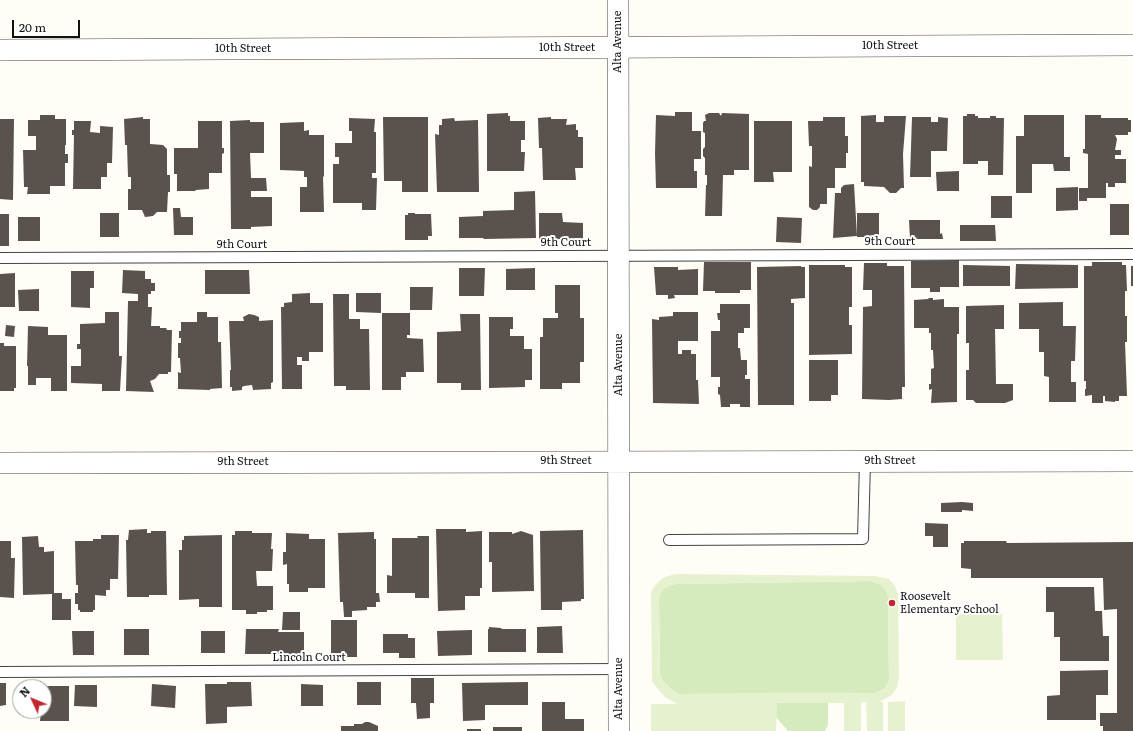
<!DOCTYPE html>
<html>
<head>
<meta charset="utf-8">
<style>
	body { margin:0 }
	#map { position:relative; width:1133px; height:731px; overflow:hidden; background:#fffdf5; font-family:Literata,serif }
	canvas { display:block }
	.north { position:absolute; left:12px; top:679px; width:40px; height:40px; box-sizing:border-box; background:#fff; border:1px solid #a0a0a0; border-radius:50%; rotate:314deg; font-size:11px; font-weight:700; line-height:16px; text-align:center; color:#111 }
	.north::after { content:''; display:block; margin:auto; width:14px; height:18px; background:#c4262e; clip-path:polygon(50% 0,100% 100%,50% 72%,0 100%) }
	.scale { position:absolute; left:12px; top:20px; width:68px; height:18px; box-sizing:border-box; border:2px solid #111; border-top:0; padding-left:5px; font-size:12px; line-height:14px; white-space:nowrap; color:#111; -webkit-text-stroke:3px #fff; paint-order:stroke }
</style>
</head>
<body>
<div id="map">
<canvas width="1133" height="731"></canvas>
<div class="north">N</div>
<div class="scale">20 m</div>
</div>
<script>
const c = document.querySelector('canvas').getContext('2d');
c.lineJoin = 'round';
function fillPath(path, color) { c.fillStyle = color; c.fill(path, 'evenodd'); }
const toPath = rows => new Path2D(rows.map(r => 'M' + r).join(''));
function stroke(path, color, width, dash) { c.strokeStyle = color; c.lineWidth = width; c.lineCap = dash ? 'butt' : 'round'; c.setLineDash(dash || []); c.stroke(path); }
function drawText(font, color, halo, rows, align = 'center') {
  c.font = font + ' Literata,serif'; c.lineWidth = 4; c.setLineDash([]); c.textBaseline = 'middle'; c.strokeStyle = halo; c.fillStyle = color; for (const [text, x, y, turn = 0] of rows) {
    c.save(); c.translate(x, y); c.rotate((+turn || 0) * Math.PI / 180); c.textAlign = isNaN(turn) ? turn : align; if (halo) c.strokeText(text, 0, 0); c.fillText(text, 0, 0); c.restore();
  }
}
const green = toPath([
	[871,581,881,585,886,590,888,596,889,680,885,688,880,691,875,693,679,694,672,690,662,680,660,674,659,599,660,594,663,589,669,586,675,584],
	[776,703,828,703,828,725,825,731,788,731,776,717]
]);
const pitch = toPath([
	[675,574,875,576,889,579,895,586,898,594,899,678,897,687,892,695,879,702,883,702,883,731,867,731,866,702,861,703,861,731,844,731,844,703,777,703,776,731,651,731,651,704,677,704,665,697,657,688,652,681,651,592,653,588,658,582,665,577],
	[871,581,881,585,886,590,888,596,889,680,885,688,880,691,875,693,679,694,672,690,662,680,660,674,659,599,660,594,663,589,669,586,675,584],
	[956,614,1002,614,1003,660,956,660],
	[905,701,905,731,888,731,888,702]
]);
const building = toPath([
	[675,112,692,112,692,131,701,131,701,159,694,159,694,171,697,171,697,188,656,188,655,153,656,115,675,116],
	[508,113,508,116,510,116,510,121,525,121,525,140,521,140,521,152,525,152,524,171,487,171,487,114],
	[709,113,719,113,721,116,722,113,749,114,749,170,734,170,734,175,723,175,722,216,705,216,706,185,707,185,707,175,705,175,705,158,703,156,703,149,705,147,705,133,703,132,703,123,704,121,706,121,705,115],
	[967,114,975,114,975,116,978,116,978,118,990,118,990,116,996,116,996,118,1004,118,1003,175,988,175,988,161,978,161,978,164,963,164,963,116,967,116],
	[40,115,55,115,55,119,66,119,66,145,65,145,65,154,68,154,68,163,65,163,65,186,50,186,50,194,27,194,28,187,24,187,23,150,36,150,36,136,28,136,28,120,40,120],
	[876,115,876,122,884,122,884,116,906,116,903,154,904,188,901,188,896,193,890,193,884,187,864,186,864,182,861,182,861,116],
	[1024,115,1064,115,1064,157,1070,157,1070,171,1054,171,1053,164,1032,164,1032,193,1016,193,1016,136,1024,136],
	[1085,115,1101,115,1101,118,1128,118,1128,120,1131,120,1131,132,1128,132,1128,135,1115,135,1117,139,1115,150,1121,150,1121,155,1115,155,1115,159,1126,159,1126,183,1115,183,1115,187,1108,187,1108,183,1106,183,1106,198,1087,198,1087,201,1079,201,1079,188,1088,188,1088,154,1083,153,1083,149,1085,149],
	[143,117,143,119,150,119,150,144,163,145,167,149,167,175,170,175,170,192,168,192,167,212,157,212,153,216,145,217,142,210,128,210,128,189,131,189,131,177,128,177,127,145,125,145,124,119],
	[383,117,428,117,428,192,402,192,402,181,384,181],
	[551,117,551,119,567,119,566,125,576,124,576,130,578,130,578,137,583,137,583,168,575,168,576,180,543,180,542,148,539,148,538,118],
	[823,117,845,117,845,136,848,136,848,153,846,153,846,168,835,168,835,188,827,188,827,204,820,204,820,207,817,210,813,210,809,207,809,166,812,167,812,146,809,146,808,121,823,121],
	[912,117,931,117,931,122,938,122,938,117,948,118,947,151,931,151,931,177,910,177],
	[349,118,375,119,374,132,376,132,376,173,372,173,372,178,377,178,376,210,362,210,362,203,333,203,333,164,339,164,339,157,335,157,335,143,352,143,352,131,349,131],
	[454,118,455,121,478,120,479,192,437,192,435,134,439,135,439,125,442,125,442,119],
	[0,119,14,119,13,200,0,199],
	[250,120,250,122,264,122,264,153,250,153,251,178,266,178,267,191,251,191,251,197,272,197,272,226,251,227,251,229,231,229,230,121],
	[74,121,91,121,90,132,100,133,100,126,113,127,112,163,107,163,107,177,101,177,101,189,73,189,74,135,72,135,72,130,74,130],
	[198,121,222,121,222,148,224,148,224,153,222,154,222,173,209,173,209,189,196,190,195,191,177,191,177,174,174,174,174,148,198,148],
	[754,121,792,121,792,172,773,172,774,182,754,182],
	[304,122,304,131,309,130,309,135,324,135,324,177,323,176,324,212,300,212,300,187,307,187,307,177,304,177,304,171,280,170,280,123],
	[959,171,959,191,937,191,936,172],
	[854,184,857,236,833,238,835,193,841,193,841,188,844,185],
	[1078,187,1078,210,1056,211,1056,188],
	[535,191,536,238,484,239,483,238,459,238,459,217,483,216,483,211,514,210,514,192],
	[991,196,1012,196,1012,218,991,218],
	[1110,204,1129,204,1129,235,1110,235],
	[173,208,180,208,181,217,193,217,193,235,174,235],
	[100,213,119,213,119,237,100,237],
	[408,213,415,213,415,214,431,214,432,236,428,236,428,240,405,240,405,215,408,215],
	[539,213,562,213,563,222,583,223,583,239,539,239],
	[857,213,879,213,879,237,857,237],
	[0,214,9,214,9,246,0,246],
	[18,217,40,217,40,241,18,241],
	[777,217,802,218,801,243,776,242],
	[909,220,940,220,940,234,942,233,943,239,910,239],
	[960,225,995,225,996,241,960,241],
	[959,260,959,287,940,287,940,292,930,292,930,288,911,288,911,261],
	[704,262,751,262,751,290,740,290,740,293,715,293,715,291,703,291],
	[1092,262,1122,262,1122,265,1126,265,1127,291,1125,291,1125,316,1127,316,1127,342,1125,342,1127,396,1119,396,1119,401,1115,401,1115,402,1105,401,1105,396,1103,396,1103,403,1092,403,1092,395,1085,396,1085,389,1086,389,1086,381,1084,381,1084,266,1092,266],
	[864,263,887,263,887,266,904,266,905,387,902,387,902,399,889,400,862,399,863,307,872,306,872,290,863,290],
	[1016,264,1078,265,1078,288,1015,289],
	[809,265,845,265,845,267,852,267,852,307,849,307,849,325,852,325,852,354,809,355],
	[963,265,1010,266,1010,286,963,286],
	[801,266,801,267,805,267,805,298,791,299,791,303,794,303,794,405,758,405,757,267],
	[1131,266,1133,266,1133,286,1131,286],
	[654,267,678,267,678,270,698,269,698,295,674,295,675,298,668,299,668,295,656,295],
	[459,268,485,268,484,296,459,296],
	[535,268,535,290,506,290,506,269],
	[123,270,145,271,145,279,151,279,151,283,155,283,155,291,151,291,151,294,148,294,148,307,152,307,151,326,160,326,160,328,166,328,167,330,172,330,171,372,168,372,168,374,159,374,155,379,150,381,154,392,126,391,128,301,138,301,138,294,122,293],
	[205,270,249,270,250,294,205,294],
	[71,271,94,271,94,288,90,288,90,308,71,307],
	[15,273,15,307,0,307,0,274],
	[555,285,580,285,580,318,584,318,584,362,580,362,580,383,562,383,562,389,540,389,540,337,543,337,543,318,558,318,558,313,555,313],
	[410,287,433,287,432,310,410,310],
	[39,289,39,311,19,311,18,290],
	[310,293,310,303,323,303,323,352,309,352,309,361,302,361,302,357,297,357,297,365,302,365,302,389,282,389,281,307,284,307,284,303,292,302,292,294],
	[356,293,381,293,381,313,356,312],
	[333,294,349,294,349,319,360,319,360,329,369,329,370,390,346,390,346,386,334,386],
	[929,298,933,298,933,300,944,299,944,307,959,307,959,334,957,334,957,402,931,403,932,389,929,390,929,384,931,384,931,369,934,368,933,350,931,350,931,333,929,333,929,328,914,328,914,300,928,299],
	[1063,302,1063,326,1076,326,1075,361,1071,361,1071,382,1076,382,1076,402,1049,402,1049,377,1044,376,1044,352,1039,352,1039,329,1019,329,1019,303],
	[720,304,750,304,750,328,744,328,744,333,738,333,738,348,740,348,741,360,747,360,747,375,745,375,745,379,750,379,750,407,740,407,740,404,730,404,730,407,721,407,720,395,718,394,718,387,720,387,720,377,711,377,711,331,720,331,720,320,718,320,717,313,720,313],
	[1004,305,1004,329,995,329,996,384,1013,384,1013,400,1005,403,976,403,973,400,966,400,966,370,969,370,969,343,966,343,966,306],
	[105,312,119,312,119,356,122,356,120,391,102,391,102,384,71,383,71,366,81,366,81,349,77,349,77,344,80,344,80,324,105,323],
	[197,312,207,312,207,317,218,317,218,342,221,342,222,388,210,389,210,390,178,389,178,372,181,373,180,358,178,358,178,343,181,343,181,338,179,338,179,331,181,331,181,322,197,322],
	[673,312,698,312,698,341,678,341,678,354,682,354,682,350,691,350,691,354,696,354,696,380,698,380,699,404,653,403,652,319,659,320,659,317,673,316],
	[382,313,410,313,410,335,407,335,407,338,423,339,424,372,406,372,406,377,401,377,401,390,382,390],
	[249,314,254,315,259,317,259,321,273,320,273,382,271,383,271,389,253,390,252,385,244,386,242,387,242,390,232,391,232,387,230,387,230,370,231,370,229,321,244,321,243,317],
	[460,314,480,314,481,390,461,390,461,383,437,383,437,332,461,331],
	[489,317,513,317,513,329,510,329,510,336,524,336,524,349,532,349,532,380,525,380,525,387,489,388],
	[6,325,15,326,14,337,5,336],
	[28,326,48,327,48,335,67,335,67,391,51,391,51,378,36,378,36,385,28,385,28,366,27,366],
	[0,343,4,343,4,346,16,346,16,388,14,388,14,391,0,391],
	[809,360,838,360,838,395,831,395,831,401,809,401],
	[962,502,973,503,973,511,962,510,962,512,941,512,941,503],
	[925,523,948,524,948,547,933,547,933,536,925,536],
	[147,529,147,533,151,533,151,531,166,531,167,595,149,595,149,597,127,597,126,540,128,540,129,530],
	[436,529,466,529,466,532,482,531,482,588,480,588,480,596,465,596,465,610,438,611],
	[583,530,584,599,581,599,581,601,562,602,562,610,541,610,540,531],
	[235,531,252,531,252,533,272,533,271,549,273,549,272,571,256,571,257,586,273,586,273,610,267,610,267,612,257,612,257,614,246,614,246,610,232,610,232,535,235,535],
	[521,531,533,535,534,591,492,592,492,562,489,562,489,532,512,532,512,534],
	[374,532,374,539,376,539,376,593,379,593,380,602,376,602,376,607,367,607,367,610,352,611,352,617,344,617,343,602,340,602,338,533],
	[286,533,309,534,309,539,325,539,325,588,308,588,308,592,289,592,289,584,287,584,287,564,283,565,283,552,286,552],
	[101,535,119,535,118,579,110,579,110,590,106,590,106,596,95,595,95,610,93,610,93,612,80,612,80,610,78,610,78,604,75,604,75,593,78,593,78,585,76,585,75,541,93,541,93,539,101,539],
	[222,535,222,607,199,607,199,599,179,600,179,550,182,550,182,540,184,540,184,536],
	[38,536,39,547,44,547,44,552,54,551,54,593,62,593,62,599,71,599,71,620,52,620,52,594,23,595,22,537],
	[417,536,429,536,429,598,415,598,415,593,387,593,387,575,392,576,392,538,418,538],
	[0,541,11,541,11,558,15,558,14,598,0,597],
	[964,541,1006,541,1007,543,1133,542,1133,731,1103,731,1103,726,1100,726,1100,713,1117,713,1117,609,1104,610,1103,578,971,578,971,569,961,568,961,543,964,543],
	[1046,587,1094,587,1095,611,1102,611,1103,636,1109,636,1109,661,1060,661,1060,637,1054,637,1054,612,1046,612],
	[283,612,300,612,300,630,282,630],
	[331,620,357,620,357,657,331,657],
	[562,626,563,653,537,653,537,627],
	[489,627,501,628,502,629,526,629,526,652,488,652,488,629,489,629],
	[124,629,149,629,149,655,124,655],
	[246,629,279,629,278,632,304,632,304,654,245,654],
	[472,630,472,655,438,656,437,631],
	[72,631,94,631,94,655,73,655],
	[201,631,225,631,225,653,201,653],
	[383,634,408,634,408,638,415,638,415,658,399,658,399,653,383,653],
	[1108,670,1108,695,1096,695,1096,720,1047,720,1047,696,1060,695,1060,671],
	[411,678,434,678,434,703,430,703,430,718,417,719,416,703,411,703],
	[227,682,251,682,252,706,227,707,227,723,206,724,205,684,227,684],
	[357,682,381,682,381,705,357,705],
	[528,682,528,705,485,705,485,720,463,721,462,683],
	[0,683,6,683,6,705,0,706],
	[152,684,176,686,175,708,151,706],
	[301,684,323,685,323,706,301,706],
	[75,685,97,685,97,707,74,706],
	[44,686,69,686,69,721,40,721,41,711,44,711],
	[542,702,565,702,565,719,584,719,584,731,542,731],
	[365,722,369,722,378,726,378,731,341,731,341,726,354,726,354,724,362,724],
	[493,727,522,727,522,731,493,731],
	[467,729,481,729,481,731,467,731]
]);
const service = toPath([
	[0,258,1133,254],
	[669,540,863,539,865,461],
	[0,672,619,669]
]);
const minor = toPath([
	[618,0,619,731],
	[0,50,1133,45],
	[0,463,1133,461]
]);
const markers = [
	[892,603,4,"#c4262e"]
];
const streetNames = [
	["Alta Avenue",618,42,-90],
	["10th Street",890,46],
	["10th Street",567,48],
	["10th Street",243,49],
	["9th Court",890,242],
	["9th Court",566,243],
	["9th Court",242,245],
	["Alta Avenue",619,365,-90],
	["9th Street",566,461],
	["9th Street",890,461],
	["9th Street",243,462],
	["Lincoln Court",309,658],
	["Alta Avenue",619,689,-90]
];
const poiNames = [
	["Roosevelt",900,597],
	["Elementary School",900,610]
];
fillPath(green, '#d5ebbd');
fillPath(pitch, '#e6f2cf');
fillPath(building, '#5a524d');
stroke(service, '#444', 12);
stroke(minor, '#444', 22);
stroke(service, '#fff', 10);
stroke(minor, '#fff', 21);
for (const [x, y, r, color] of markers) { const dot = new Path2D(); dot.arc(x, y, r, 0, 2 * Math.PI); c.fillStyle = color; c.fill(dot); stroke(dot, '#fff', 1.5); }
drawText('11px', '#111', '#fff', streetNames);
drawText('11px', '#111', '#fff', poiNames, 'left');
</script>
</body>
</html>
